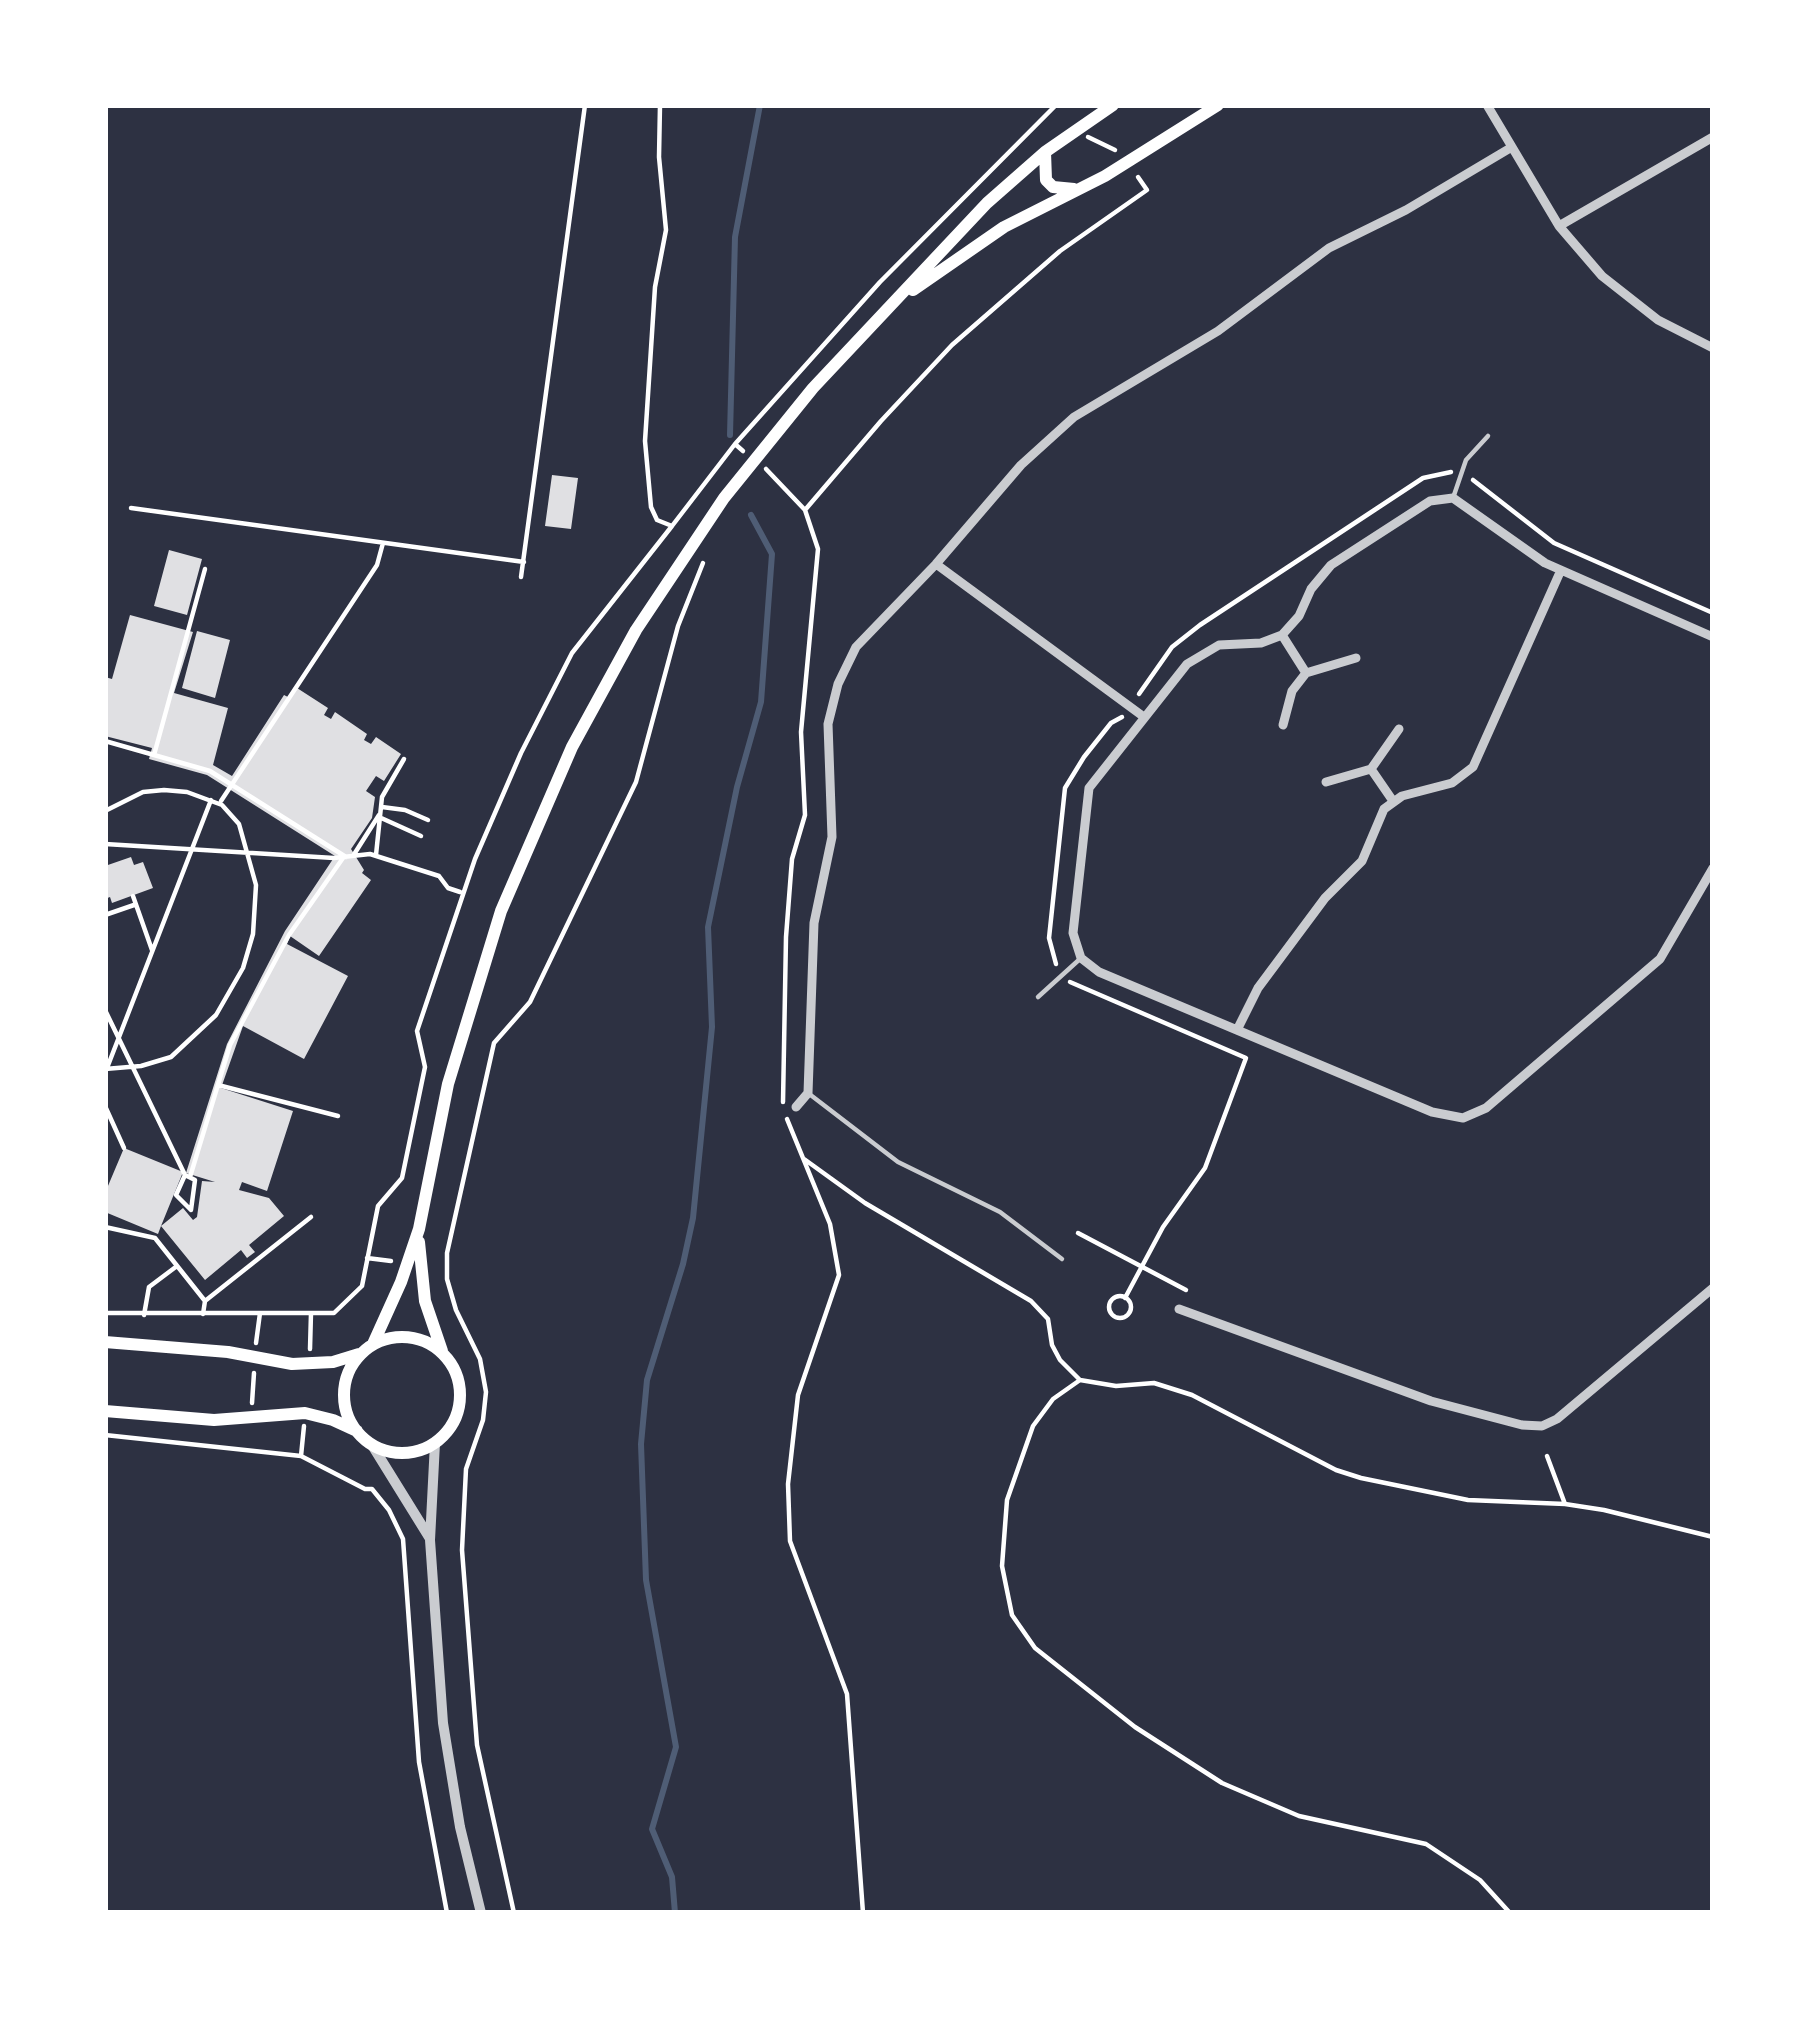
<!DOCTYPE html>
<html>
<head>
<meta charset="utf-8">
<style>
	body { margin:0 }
	#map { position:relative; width:1818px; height:2018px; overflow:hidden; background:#2d3142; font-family:Roboto,sans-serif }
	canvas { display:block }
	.frame { position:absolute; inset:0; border:108px solid #fff; pointer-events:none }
</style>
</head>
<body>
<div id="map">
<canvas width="1818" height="2018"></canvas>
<div class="frame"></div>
</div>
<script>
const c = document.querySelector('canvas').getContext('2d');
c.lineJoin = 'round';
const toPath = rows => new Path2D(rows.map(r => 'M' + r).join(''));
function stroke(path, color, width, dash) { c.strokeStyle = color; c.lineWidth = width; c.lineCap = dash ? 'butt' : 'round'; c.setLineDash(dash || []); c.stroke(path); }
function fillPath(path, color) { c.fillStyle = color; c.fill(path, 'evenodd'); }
const stream = toPath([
	[730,435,735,237,760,105],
	[675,1913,672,1877,652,1829,676,1747,646,1580,641,1444,647,1380,683,1264,693,1218,712,1027,708,927,737,787,761,702,772,554,751,515]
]);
const building = toPath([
	[552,475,578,478,571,529,545,526],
	[169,550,202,559,187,615,154,606],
	[130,615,193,632,174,693,228,708,213,765,232,776,284,695,290,698,297,688,328,708,324,715,331,719,335,712,367,734,364,740,371,744,376,737,401,754,384,781,376,776,366,791,375,797,372,818,351,849,364,870,362,873,371,880,319,956,290,936,287,944,348,976,304,1059,243,1026,221,1088,293,1111,267,1191,242,1182,239,1190,269,1198,284,1216,249,1245,255,1252,247,1258,241,1250,205,1280,161,1226,158,1234,105,1212,105,1193,124,1148,183,1172,161,1226,183,1208,193,1220,197,1217,202,1181,215,1182,186,1173,227,1044,285,931,335,856,207,775,149,759,152,748,105,736,105,677,112,679],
	[197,631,230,640,215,698,182,688],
	[131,857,134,865,143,862,153,888,112,903,110,897,105,899,105,866]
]);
const path = toPath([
	[660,105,659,157,666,230,655,287,645,441,651,507,657,520,672,526,735,444,743,451],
	[1088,137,1115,150],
	[735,444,880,282,1056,105],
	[766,469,805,510,818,549,801,732,805,815,792,859,786,937,783,1102],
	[1473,480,1554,543,1713,613],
	[131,508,524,562],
	[805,510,881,421,952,345,1060,251,1147,190,1138,177],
	[521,577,585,105],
	[1139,694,1172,647,1200,625,1423,478,1451,472],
	[105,741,210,771,346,857],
	[154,755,205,569],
	[221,801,377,565,383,543],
	[382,807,405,810,428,820],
	[105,811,143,792,164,790,187,792,222,805,239,824,256,885,253,934,243,968,216,1015,171,1057,141,1066,105,1069],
	[379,817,421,836],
	[105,844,334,858,370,854,439,876,448,888,460,892],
	[376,855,382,797,404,759],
	[353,856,379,815],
	[133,896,152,950],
	[105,915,134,905],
	[1056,964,1049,938,1065,788,1084,757,1111,723,1122,717],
	[1070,982,1246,1058,1205,1168,1163,1227,1125,1298],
	[105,1010,185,1175],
	[107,1068,211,800],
	[218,1085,338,1116],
	[105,1106,124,1148],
	[787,1119,830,1224,839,1275,798,1395,788,1484,790,1541,847,1694,863,1913],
	[804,1159,865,1203,1031,1301,1048,1319,1052,1345,1060,1360,1080,1380],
	[185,1175,195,1180,191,1210,176,1195,185,1175],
	[190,1177,230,1045,289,935,343,858],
	[105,1227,155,1238,205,1301],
	[1078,1233,1186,1290],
	[367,1258,391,1261],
	'1109 1307a11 11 0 1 1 22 0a11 11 0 1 1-22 0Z',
	[105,1313,334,1313,362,1286,378,1206,402,1178,425,1067,417,1031,475,859,521,753,572,653,672,526],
	[203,1314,205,1301,311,1217],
	[144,1315,149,1287,177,1266],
	[256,1343,260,1313],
	[310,1349,311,1313],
	[252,1403,254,1373],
	[105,1435,301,1456,365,1489,372,1489,389,1510,403,1539,419,1762,447,1913],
	[301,1456,304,1426],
	[1547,1456,1565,1504],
	[514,1913,477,1745,462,1550,466,1469,483,1420,486,1392,480,1359,456,1310,447,1279,447,1253,494,1043,530,1002,636,782,678,626,703,563],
	[1510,1913,1480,1880,1426,1844,1299,1816,1222,1783,1135,1727,1035,1648,1012,1615,1002,1566,1007,1500,1033,1426,1053,1399,1080,1380,1116,1386,1154,1383,1192,1395,1336,1470,1361,1478,1468,1500,1565,1504,1604,1510,1713,1537]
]);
const service = toPath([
	[1453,498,1466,460,1488,436],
	[1038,997,1081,958],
	[808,1093,898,1162,1000,1212,1062,1259]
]);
const minor = toPath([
	[1487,105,1559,226,1602,276,1658,320,1713,348],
	[1559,226,1713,137],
	[936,564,1144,717],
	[1282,635,1306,673],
	[1713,637,1545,563,1453,498,1430,501,1331,565,1311,589,1299,616,1282,635,1261,643,1219,645,1187,664,1089,788,1073,933,1081,958,1099,972,1432,1112,1463,1118,1486,1108,1660,959,1713,868],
	[1283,725,1292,691,1306,673,1356,658],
	[1371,769,1393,801],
	[1326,782,1371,769,1399,729],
	[1237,1030,1258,988,1325,898,1362,861,1384,809,1402,796,1452,783,1473,767,1561,570],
	[796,1107,808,1093,814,923,832,837,828,724,838,684,856,647,936,564,1021,465,1074,417,1218,331,1329,248,1406,210,1512,147],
	[1179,1309,1431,1401,1522,1425,1542,1426,1557,1419,1713,1288]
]);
const tertiary = toPath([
	[435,1443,430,1540,443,1723,460,1827,481,1913],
	[372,1445,429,1537]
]);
const secondary = toPath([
	[1045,152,1046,180,1053,187,1074,189],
	[913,290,1004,227,1105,176,1218,105],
	[419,1242,425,1301,442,1351],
	'344 1395a58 58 0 1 1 116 0a58 58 0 1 1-116 0Z',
	[105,1342,228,1352,292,1364,333,1362,359,1354],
	[373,1344,401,1282,419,1229,448,1084,501,911,572,747,636,630,724,498,813,388,987,203,1045,152,1113,105],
	[105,1411,214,1420,305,1413,333,1420,357,1431]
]);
stroke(stream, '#4f5d75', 6);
fillPath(building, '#e0e0e3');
stroke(path, '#fff', 4.5);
stroke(service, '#caccd0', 4.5);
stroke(minor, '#caccd0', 9);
stroke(tertiary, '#caccd0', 10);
stroke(secondary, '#fff', 12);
</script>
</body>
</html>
